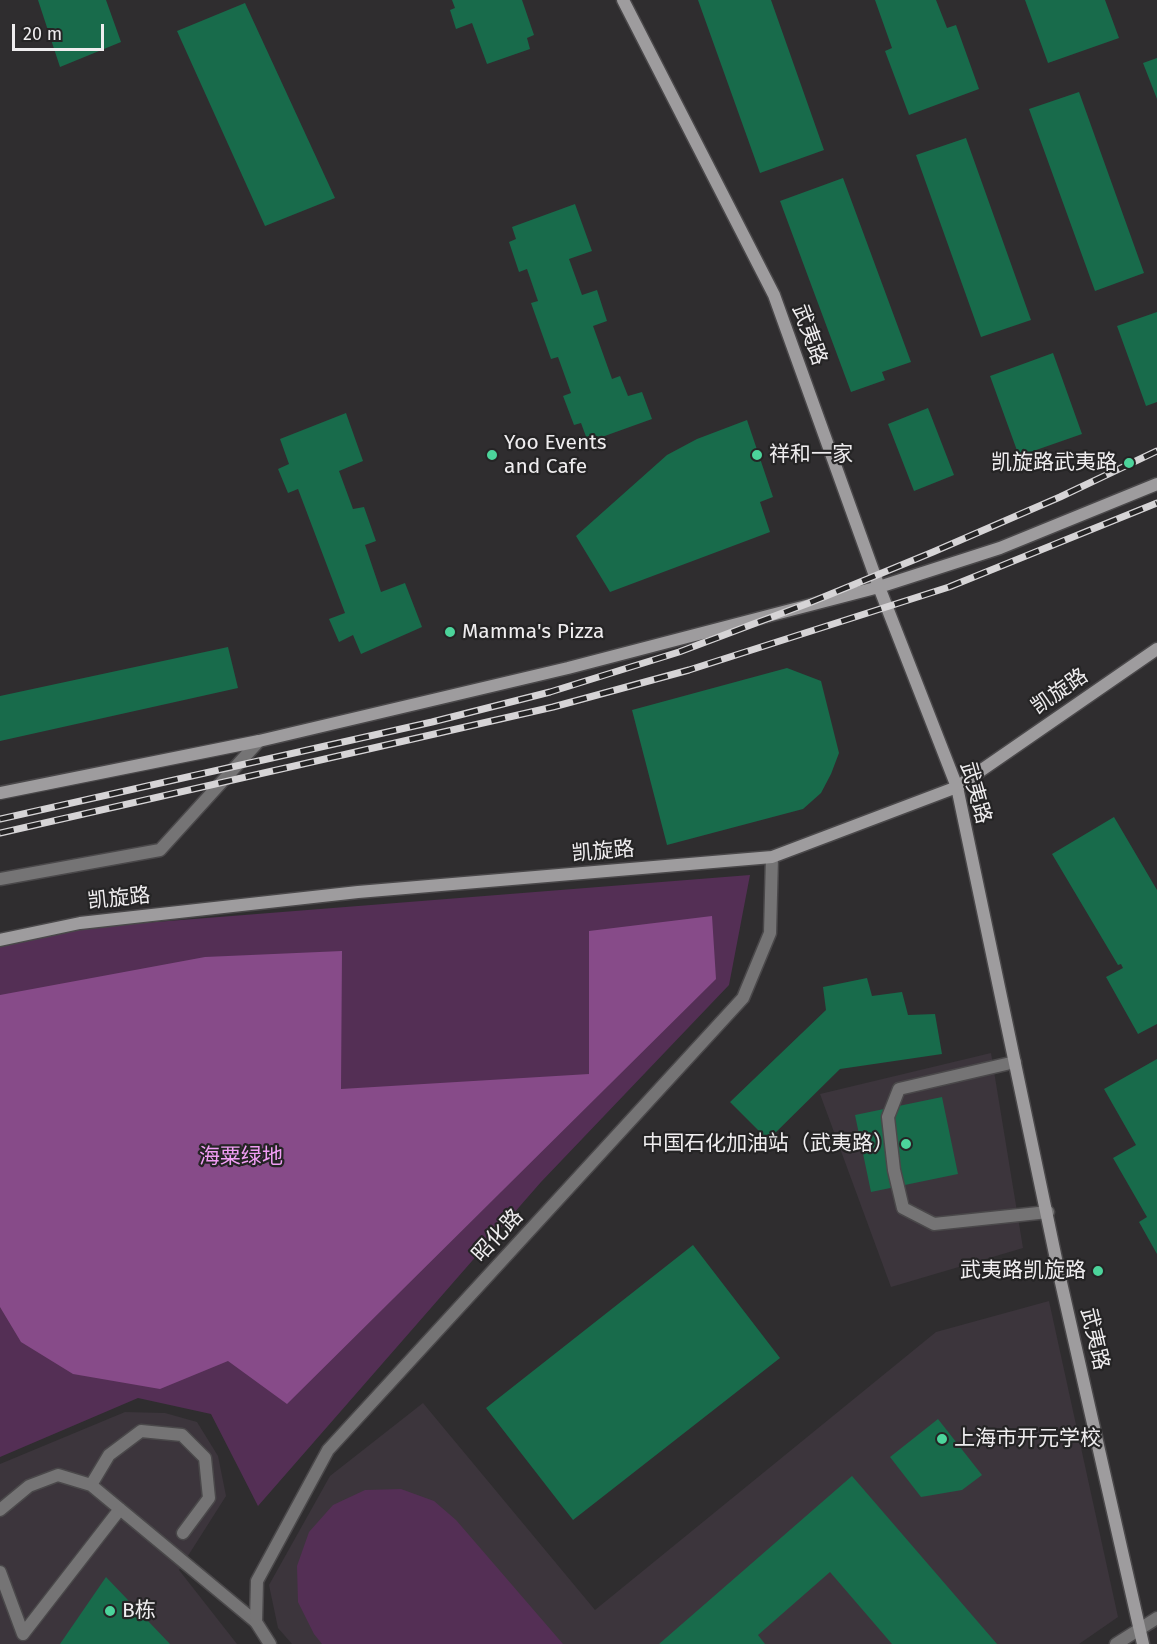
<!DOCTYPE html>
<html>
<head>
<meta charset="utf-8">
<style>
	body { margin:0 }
	#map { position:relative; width:1157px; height:1644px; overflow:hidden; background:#2f2d2f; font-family:"Fira Sans",sans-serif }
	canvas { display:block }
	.scale { position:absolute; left:12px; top:24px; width:92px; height:27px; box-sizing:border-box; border:3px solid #efedef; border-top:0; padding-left:8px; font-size:18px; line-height:21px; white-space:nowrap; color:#efedef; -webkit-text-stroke:4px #252425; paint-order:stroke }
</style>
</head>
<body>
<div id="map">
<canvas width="1157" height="1644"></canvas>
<div class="scale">20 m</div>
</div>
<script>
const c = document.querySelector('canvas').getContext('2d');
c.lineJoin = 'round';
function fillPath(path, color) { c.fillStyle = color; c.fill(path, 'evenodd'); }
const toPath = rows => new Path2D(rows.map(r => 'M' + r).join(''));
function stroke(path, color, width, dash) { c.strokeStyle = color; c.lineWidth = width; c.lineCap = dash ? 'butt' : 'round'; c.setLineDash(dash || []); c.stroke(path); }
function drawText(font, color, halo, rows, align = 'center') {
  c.font = font + ' "Fira Sans","Noto Sans SC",sans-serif'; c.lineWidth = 4.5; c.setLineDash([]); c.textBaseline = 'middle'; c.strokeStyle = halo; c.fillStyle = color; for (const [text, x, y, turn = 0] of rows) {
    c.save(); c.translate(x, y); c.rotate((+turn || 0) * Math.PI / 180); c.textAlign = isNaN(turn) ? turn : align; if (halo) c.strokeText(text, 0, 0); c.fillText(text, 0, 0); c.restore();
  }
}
const built = toPath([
	[991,1053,1023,1248,891,1287,820,1094],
	[1049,1301,1118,1617,1079,1644,292,1644,278,1628,269,1585,330,1476,423,1403,595,1610,936,1332],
	[125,1412,165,1413,197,1422,218,1456,226,1496,179,1570,237,1644,0,1644,0,1464]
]);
const green = toPath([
	[750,875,729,985,541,1182,258,1506,211,1414,138,1398,0,1457,0,945,80,928],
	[401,1489,434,1501,456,1520,563,1644,322,1644,314,1634,298,1602,297,1566,309,1532,333,1505,365,1490]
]);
const forest = toPath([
	[712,916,716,979,287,1404,228,1361,160,1389,73,1374,21,1342,0,1307,0,995,205,957,342,951,341,1089,589,1074,589,931]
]);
const building = toPath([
	[38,0,106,0,121,42,60,67],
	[452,0,522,0,534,35,527,38,530,49,487,64,472,23,456,29,450,10,455,8],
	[698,0,771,0,824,150,760,173],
	[875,0,936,0,947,28,956,25,979,89,909,115,885,51,892,48],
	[1025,0,1105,0,1119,38,1048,63],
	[245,3,335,198,265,226,177,31],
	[1157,58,1157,99,1143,63],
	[1079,92,1144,273,1095,291,1029,109],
	[966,138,1031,320,981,337,916,155],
	[843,178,911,362,882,372,885,380,851,392,780,201],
	[575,204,592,251,569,259,582,295,597,290,607,321,593,326,612,379,620,376,628,396,642,392,652,419,588,442,581,423,574,425,563,396,571,393,558,357,551,359,531,303,538,301,527,269,519,272,509,242,516,239,512,227],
	[1157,312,1157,402,1146,406,1117,326],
	[1053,353,1082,434,1019,456,990,376],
	[928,408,954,475,914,491,888,424],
	[346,413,363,461,339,471,353,509,364,507,376,541,365,545,381,592,405,583,422,627,361,654,353,635,339,642,329,619,345,613,298,489,288,493,278,469,289,464,280,439],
	[747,420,773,497,760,502,770,532,610,592,576,536,667,455,697,439],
	[228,647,238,688,0,741,0,696],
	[787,668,821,681,839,753,831,774,821,793,803,809,667,845,632,710],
	[1114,817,1157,890,1157,1024,1138,1034,1106,977,1123,968,1121,964,1118,965,1052,854],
	[867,978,872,996,902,992,908,1015,935,1014,942,1054,840,1069,768,1140,730,1102,826,1010,823,987],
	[1157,1059,1157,1254,1139,1222,1147,1217,1113,1158,1136,1145,1104,1089],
	[942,1097,958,1174,871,1192,855,1115],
	[693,1245,780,1358,573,1520,486,1408],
	[938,1419,982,1475,962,1490,921,1497,890,1457],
	[852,1476,997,1644,892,1644,830,1572,758,1635,765,1644,659,1644],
	[106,1577,170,1644,60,1644]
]);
const lane = toPath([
	[0,879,160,850,259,741],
	[1015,1062,899,1089,888,1117,894,1170,903,1208,934,1224,1048,1212],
	[91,1485,109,1455,141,1431,182,1435,205,1458,209,1498,183,1533],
	[0,1510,29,1486,58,1475,91,1485,256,1622],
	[0,1572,23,1634,120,1509],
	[1116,1644,1157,1618]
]);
const street = toPath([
	[270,1644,256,1622,257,1581,328,1450,743,998,770,933,772,857]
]);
const secondary = toPath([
	[623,0,774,295,879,587,957,787,1060,1278,1143,1644],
	[0,793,259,741,568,668,879,587,1000,548,1157,484],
	[0,940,80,923,358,892,772,857,957,787,1157,649]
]);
const rail = toPath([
	[0,819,432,722,550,692,679,652,809,603,933,552,1060,497,1157,451],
	[0,833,553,707,689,670,949,587,1157,503]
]);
const markers = [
	[492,455,6,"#4cd49b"],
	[757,455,6,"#4cd49b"],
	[1129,463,6,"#4cd49b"],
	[450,632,6,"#4cd49b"],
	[906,1144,6,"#4cd49b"],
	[1098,1271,6,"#4cd49b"],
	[942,1439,6,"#4cd49b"],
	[110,1611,6,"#4cd49b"]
];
const streetNames = [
	["武夷路",809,335,70],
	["凯旋路",1060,692,-35],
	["武夷路",975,793,74],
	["凯旋路",603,852,-5],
	["凯旋路",119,899,-6],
	["昭化路",498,1236,-47],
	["武夷路",1094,1339,77]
];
const poiNames = [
	["Yoo Events",504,443],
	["and Cafe",504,467],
	["祥和一家",769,455],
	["凯旋路武夷路",1117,463,"right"],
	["Mamma's Pizza",462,632],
	["中国石化加油站（武夷路）",894,1144,"right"],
	["武夷路凯旋路",1086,1271,"right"],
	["上海市开元学校",954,1439],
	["B栋",122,1611]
];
const parkNames = [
	["海粟绿地",241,1157]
];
fillPath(built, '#3c353c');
fillPath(green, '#542f55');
fillPath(forest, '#874b89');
fillPath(building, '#186b4b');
stroke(lane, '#4a484a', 15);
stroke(street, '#4a484a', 15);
stroke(secondary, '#4a484a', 15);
stroke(lane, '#757475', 12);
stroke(street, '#757475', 12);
stroke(secondary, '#9e9c9e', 12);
stroke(rail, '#d6d4d6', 7);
stroke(rail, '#252425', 4.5, [14]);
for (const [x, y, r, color] of markers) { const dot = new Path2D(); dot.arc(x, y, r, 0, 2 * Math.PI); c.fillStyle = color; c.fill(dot); stroke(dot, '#252425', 2); }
drawText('21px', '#efedef', '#252425', streetNames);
drawText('21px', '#efedef', '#252425', poiNames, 'left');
drawText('21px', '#f19ef4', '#252425', parkNames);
</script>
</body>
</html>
